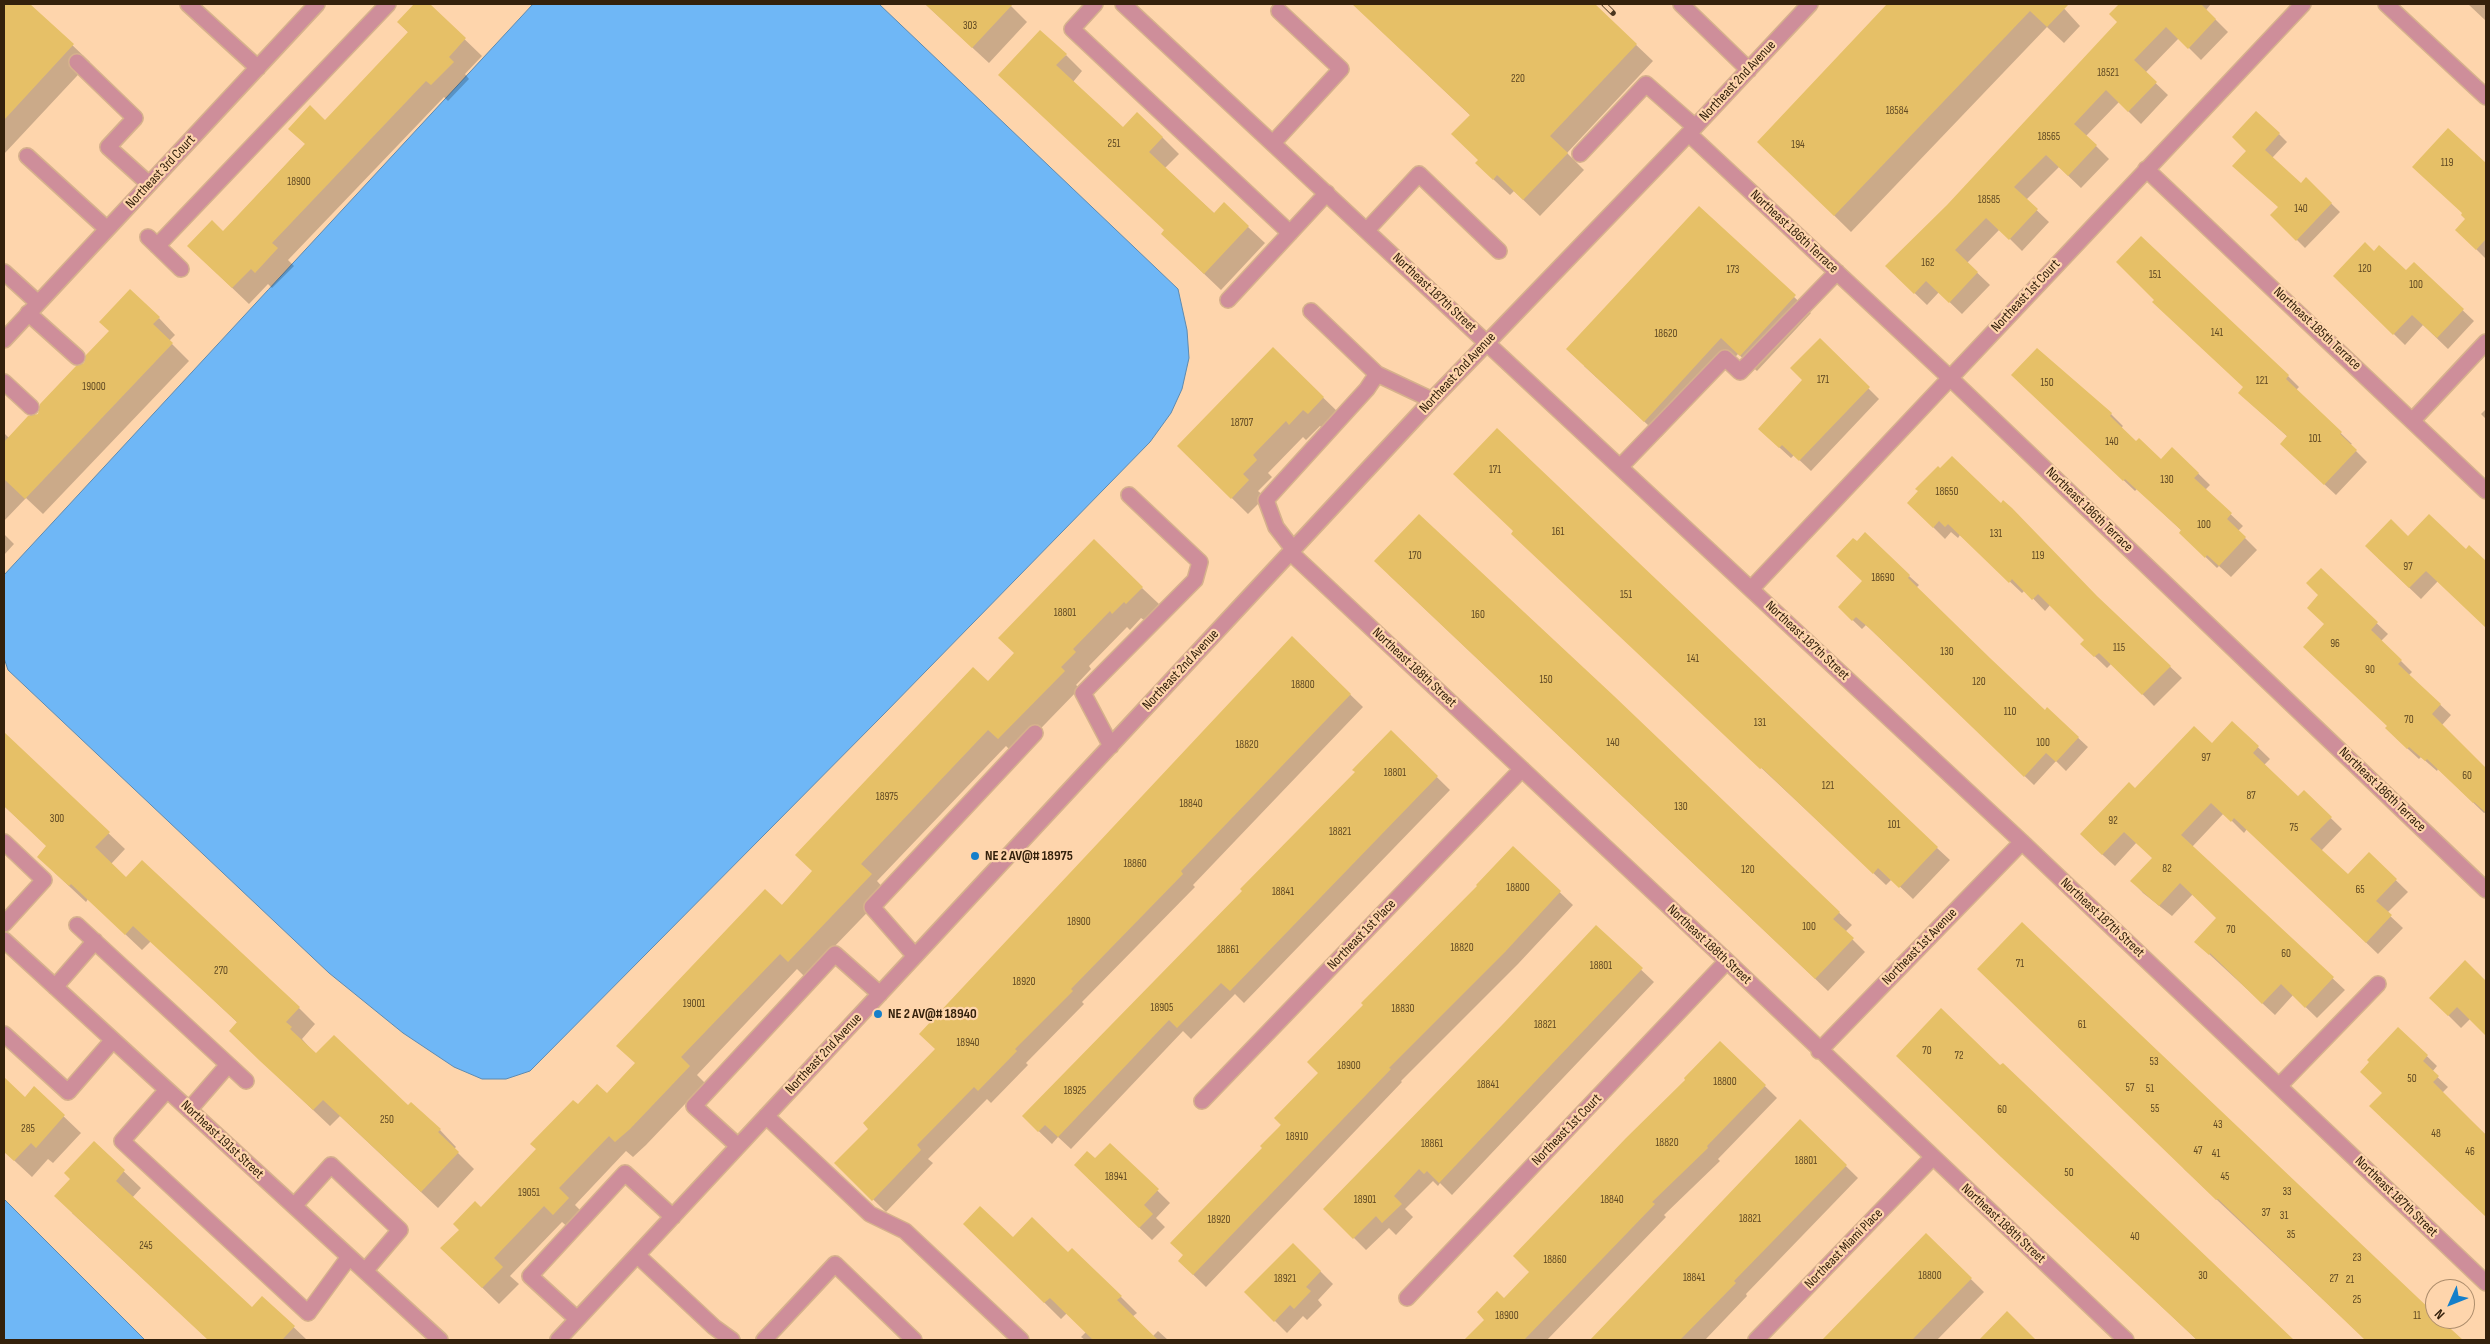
<!DOCTYPE html>
<html>
<head>
<meta charset="utf-8">
<style>
	body { margin:0 }
	#map { position:relative; width:2490px; height:1344px; overflow:hidden; background:#fed5ac; font-family:"Sofia Sans Condensed",sans-serif }
	canvas { display:block }
	.frame { position:absolute; inset:0; border:5px solid #34210c; pointer-events:none }
	.north { position:absolute; left:2425px; top:1279px; width:50px; height:50px; box-sizing:border-box; background:#fed5ac; border:1px solid #ad8d6c; border-radius:50%; rotate:226deg; font-size:14px; font-weight:700; line-height:20px; text-align:center; color:#34210c }
	.north::after { content:''; display:block; margin:auto; width:18px; height:22px; background:#157fca; clip-path:polygon(50% 0,100% 100%,50% 72%,0 100%) }
</style>
</head>
<body>
<div id="map">
<canvas width="2490" height="1344"></canvas>
<div class="frame"></div>
<div class="north">N</div>
</div>
<script>
const c = document.querySelector('canvas').getContext('2d');
c.lineJoin = 'round';
function fillPath(path, color) { c.fillStyle = color; c.fill(path, 'evenodd'); }
const toPath = rows => new Path2D(rows.map(r => 'M' + r).join(''));
function stroke(path, color, width, dash) { c.strokeStyle = color; c.lineWidth = width; c.lineCap = dash ? 'butt' : 'round'; c.setLineDash(dash || []); c.stroke(path); }
function drawText(font, color, halo, rows, align = 'center') {
  c.font = font + ' "Sofia Sans Condensed",sans-serif'; c.lineWidth = 4.5; c.setLineDash([]); c.textBaseline = 'middle'; c.strokeStyle = halo; c.fillStyle = color; for (const [text, x, y, turn = 0] of rows) {
    c.save(); c.translate(x, y); c.rotate((+turn || 0) * Math.PI / 180); c.textAlign = isNaN(turn) ? turn : align; if (halo) c.strokeText(text, 0, 0); c.fillText(text, 0, 0); c.restore();
  }
}
const water = toPath([
	[533,4,879,4,1178,289,1187,330,1189,358,1182,389,1171,413,1150,442,882,716,530,1071,506,1079,482,1079,454,1067,403,1033,329,973,8,670,4,658,4,575,533,4],
	[4,1199,145,1340,4,1340,4,1199]
]);
const shadow = toPath([
	[4,4,29,4,90,62,4,154],
	[416,4,428,4,482,56,465,74,469,79,448,101,444,97,288,260,294,266,272,288,268,284,249,304,205,262,223,232,409,33,398,22],
	[925,4,1009,4,1027,22,989,63],
	[1353,4,1593,4,1653,61,1567,153,1584,170,1540,216,1514,191,1510,195,1493,179,1479,160,1471,116],
	[1889,4,2060,4,2080,26,2064,43,2047,27,1851,232,1759,142],
	[2121,4,2211,4,2206,10,2228,32,2201,60,2179,38,2145,73,2168,95,2141,124,2119,102,2086,136,2109,159,2081,188,2059,167,2026,200,2049,222,2022,251,2000,229,1967,263,1990,285,1962,314,1939,292,1927,305,1899,278,1948,206,2119,22,2111,14],
	[2468,4,2486,4,2486,21],
	[1066,55,1082,71,1073,82,1123,128,1162,137,1179,154,1165,168,1215,214,1248,227,1265,243,1221,290,1179,250,1166,230,1017,91],
	[2279,134,2287,142,2272,158,2301,184,2306,179,2340,212,2305,248,2272,215,2279,207,2248,151],
	[2481,159,2486,165,2486,259,2457,230,2467,219,2464,213],
	[1699,207,1811,313,1757,371,1738,354,1661,437,1584,366],
	[2374,253,2406,272,2414,264,2474,321,2448,349,2423,325,2405,345,2335,276],
	[159,318,175,335,169,341,189,361,43,514,26,498,4,521,4,433,9,438,39,415,85,365],
	[1820,340,1879,399,1811,471,1794,455,1791,458,1770,439,1804,380],
	[1273,349,1340,414,1325,430,1320,426,1306,440,1303,437,1268,473,1272,477,1258,491,1265,497,1248,514,1179,446],
	[2037,350,2111,414,2123,426,2121,428,2136,442,2161,461,2172,448,2210,485,2205,490,2243,526,2238,531,2257,550,2231,577,2219,566,2217,568,2192,544,2182,531,2137,489,2135,491,2025,387],
	[2288,376,2299,387,2296,390,2352,444,2350,445,2367,462,2336,495,2281,444,2288,437,2239,393],
	[2486,409,2486,419,2481,414],
	[1909,503,2101,601,2182,678,2154,706,2112,663,2107,668,2082,644,2086,640,2050,605,2045,611,2025,590,2022,593,1960,535,1958,538,1951,532,1945,539],
	[1515,531,1937,848,1950,860,1913,899,1892,879,1886,885,1525,546],
	[4,534,14,544,4,555],
	[2408,537,2466,551,2469,547,2486,563,2486,627,2438,581,2421,599,2378,558],
	[2321,570,2388,634,2381,641,2412,672,2409,675,2451,715,2442,725,2486,769,2486,812,2484,813,2438,769,2437,771,2421,757,2419,759,2397,739,2388,726,2326,625,2320,596],
	[1388,574,1613,697,1852,925,1845,932,1865,952,1828,991],
	[1909,576,1919,585,1916,588,2045,712,2047,709,2088,747,2066,771,2056,761,2034,785,1866,625,1862,629,1839,607],
	[1142,588,1159,604,1144,620,1141,618,1130,630,1127,627,1089,666,1091,669,1076,685,1080,688,1015,755,1006,746,877,881,887,892,805,977,797,969,697,1075,705,1083,646,1145,633,1157,626,1151,575,1205,585,1215,571,1230,562,1222,510,1276,519,1284,499,1304,459,1265,481,1208,578,1106,607,1094,988,683],
	[1292,638,1363,707,1193,885,1195,887,1082,1002,1084,1004,1026,1063,1028,1065,991,1103,987,1099,928,1159,933,1163,886,1212,836,1163,870,1129],
	[2232,722,2270,759,2264,765,2298,798,2304,792,2342,829,2321,851,2348,876,2369,854,2408,892,2387,913,2403,928,2378,954,2247,829,2244,833,2224,813,2192,847,2345,990,2317,1018,2293,995,2275,1015,2196,942,2218,919,2193,894,2172,916,2143,893,2132,881,2154,858,2137,842,2115,866,2093,846,2135,790,2212,744],
	[1391,732,1450,790,1244,1003,1235,994,1191,1039,1183,1031,1071,1149,1058,1137,1052,1144,1023,1116,1244,891,1357,772],
	[4,734,125,849,111,864,126,879,299,1008,315,1024,302,1039,316,1055,408,1107,440,1130,456,1147,454,1149,474,1169,438,1208,340,1116,330,1126,278,1077,238,1023,151,941,142,950,88,899,86,902,55,873,48,847,4,806],
	[1513,847,1573,905,1518,964,1401,1081,1402,1082,1206,1287,1179,1261,1320,1073],
	[1596,927,1654,982,1452,1195,1440,1183,1438,1186,1433,1181,1405,1209,1413,1217,1396,1235,1389,1228,1366,1250,1325,1209,1504,1025],
	[2465,962,2486,983,2486,1035,2470,1019,2461,1028,2443,1010],
	[2398,1028,2437,1066,2432,1072,2448,1087,2442,1093,2486,1135,2486,1214,2381,1117,2383,1093],
	[1720,1042,1777,1098,1718,1159,1720,1161,1664,1215,1666,1217,1547,1340,1467,1340,1531,1272],
	[1910,1068,2115,1174,2292,1340,2197,1340],
	[4,1079,25,1098,34,1088,81,1133,53,1163,48,1159,32,1177,4,1151],
	[1800,1121,1858,1178,1746,1294,1747,1296,1705,1340,1594,1340],
	[94,1143,141,1188,132,1198,252,1309,262,1297,307,1340,209,1340,72,1213,72,1179],
	[1110,1144,1170,1203,1156,1218,1165,1227,1152,1240,1088,1178,1095,1160],
	[2183,1168,2435,1315,2435,1319,2439,1319,2461,1340,2370,1340,2366,1336,2364,1338],
	[965,1224,1068,1254,1121,1297,1137,1313,1132,1317,1152,1337,1158,1331,1168,1340,1085,1340,1081,1337,1086,1332,1067,1313,1061,1319],
	[1926,1235,1984,1292,1937,1340,1825,1340],
	[1293,1244,1333,1284,1318,1300,1322,1305,1307,1320,1303,1316,1287,1333,1246,1292],
	[2007,1313,2035,1340,1980,1340]
]);
const building = toPath([
	[4,4,30,4,74,44,4,120],
	[414,4,430,4,466,38,449,57,454,62,431,85,426,81,272,243,278,248,255,273,251,269,232,288,187,246,212,220,223,231,305,144,288,129,310,105,325,120,408,32,397,22],
	[925,4,1013,4,972,48],
	[1352,4,1595,4,1637,44,1550,136,1568,153,1523,200,1497,175,1493,180,1475,163,1478,160,1451,134,1470,115],
	[1887,4,2069,4,2047,27,2030,11,1834,216,1757,142],
	[2119,4,2201,4,2216,19,2188,49,2166,27,2134,60,2157,82,2128,112,2106,90,2074,124,2097,145,2068,176,2046,155,2014,187,2038,209,2009,240,1986,218,1955,250,1978,272,1949,303,1926,281,1914,294,1885,266,1947,205,2117,22,2109,14],
	[1040,30,1067,54,1056,65,1123,127,1137,112,1163,137,1149,152,1214,213,1224,202,1249,226,1204,274,1161,234,1164,230,998,75],
	[2256,111,2280,133,2265,150,2301,183,2306,177,2332,203,2296,241,2270,215,2278,207,2232,166,2246,151,2232,137],
	[2448,128,2486,163,2486,241,2485,240,2476,250,2455,230,2465,219,2461,215,2462,213,2412,167],
	[1699,206,1796,295,1740,356,1721,338,1644,422,1566,349],
	[2141,236,2289,375,2286,379,2342,432,2340,434,2357,450,2324,485,2280,444,2287,436,2238,393,2243,387,2152,302,2154,300,2116,262],
	[2365,242,2374,251,2379,245,2406,270,2414,262,2464,309,2437,338,2412,315,2393,335,2333,276],
	[130,289,160,317,153,324,173,343,25,499,4,479,4,442,28,416,38,414,40,404,76,366,84,363,86,355,109,331,99,322],
	[1820,338,1870,387,1799,461,1782,445,1779,448,1758,429,1802,380,1790,368],
	[1273,347,1324,397,1308,414,1303,410,1289,425,1286,421,1253,455,1257,460,1243,474,1249,480,1231,499,1177,446],
	[2037,348,2112,413,2110,416,2136,441,2139,438,2161,459,2172,447,2199,473,2194,478,2232,513,2227,519,2246,537,2219,566,2207,555,2205,558,2179,533,2181,530,2125,479,2123,481,2011,375],
	[1497,428,1938,847,1899,888,1878,868,1873,874,1762,768,1760,769,1511,534,1513,531,1453,474],
	[1952,456,2001,503,2003,500,2012,508,2097,596,2171,666,2142,695,2099,653,2094,657,2080,644,2084,640,2038,594,2032,600,2012,579,2009,583,1948,524,1945,527,1939,521,1933,528,1907,503,1918,491,1915,489,1938,466,1940,468],
	[1419,514,1614,696,1840,912,1833,919,1854,938,1815,979,1374,561],
	[2429,514,2466,549,2469,545,2486,561,2486,628,2426,571,2409,588,2365,546,2391,519,2408,536],
	[1865,532,1910,575,1908,578,1990,658,2045,710,2047,707,2079,737,2056,762,2046,753,2024,777,1868,627,1856,617,1852,621,1838,607,1862,581,1836,556,1853,538,1857,541],
	[1094,539,1143,587,1126,604,1124,602,1112,614,1110,611,1073,649,1076,652,1061,667,1065,671,998,739,988,730,861,864,872,874,788,962,780,954,681,1057,690,1066,630,1129,615,1142,609,1136,559,1188,569,1198,553,1215,544,1206,494,1258,503,1267,482,1288,440,1248,459,1230,453,1224,475,1201,481,1207,536,1149,530,1144,573,1100,578,1104,597,1084,607,1093,635,1063,616,1046,765,889,782,905,812,871,795,855,973,667,988,681,1014,653,998,638],
	[2321,568,2378,622,2371,630,2402,660,2398,664,2441,704,2432,714,2486,768,2486,813,2474,802,2473,803,2427,759,2425,761,2409,747,2407,749,2385,728,2387,726,2303,647,2324,624,2307,608,2318,595,2306,583],
	[1292,636,1351,694,1181,871,1183,874,1071,989,1073,991,1015,1049,1017,1051,978,1091,974,1087,917,1145,921,1150,872,1201,834,1163,868,1129,863,1123,935,1049,919,1034],
	[2232,721,2259,746,2253,753,2298,796,2304,790,2332,817,2310,839,2348,874,2369,852,2397,879,2376,901,2392,915,2366,943,2234,818,2231,822,2211,803,2181,835,2334,977,2305,1008,2281,984,2262,1004,2210,953,2209,955,2194,942,2216,918,2180,883,2159,906,2130,881,2152,858,2124,832,2102,855,2080,834,2129,782,2135,788,2194,726,2212,743],
	[1391,730,1438,776,1230,991,1221,983,1177,1028,1169,1020,1058,1137,1045,1125,1038,1132,1022,1116,1242,891,1240,889,1355,772,1352,770],
	[4,732,110,832,95,847,126,877,142,860,300,1007,286,1022,292,1027,290,1029,316,1053,334,1035,408,1105,411,1102,441,1129,438,1132,459,1152,421,1192,323,1100,313,1110,260,1061,229,1031,237,1022,133,926,125,935,71,884,69,886,37,857,46,846,4,806],
	[1513,846,1561,891,1505,952,1389,1068,1391,1069,1193,1275,1178,1261,1183,1255,1170,1243,1262,1148,1260,1146,1281,1125,1274,1118,1318,1073,1307,1062,1363,1005,1361,1003,1477,886,1476,885],
	[2022,922,2435,1314,2435,1319,2440,1319,2463,1340,2365,1340,2218,1199,2216,1200,1977,969],
	[1596,925,1643,968,1439,1183,1427,1171,1424,1174,1419,1169,1394,1196,1402,1204,1382,1223,1376,1216,1353,1239,1323,1209,1503,1024],
	[2465,960,2486,981,2486,1036,2457,1007,2448,1016,2429,998],
	[1941,1008,2000,1065,2003,1063,2294,1340,2197,1340,2001,1157,1896,1056],
	[2398,1027,2428,1055,2423,1061,2439,1076,2433,1082,2486,1135,2486,1217,2369,1106,2382,1093,2360,1072,2369,1062,2367,1060],
	[1720,1041,1766,1085,1707,1146,1708,1148,1652,1202,1655,1204,1524,1340,1464,1340,1484,1320,1477,1312,1497,1291,1504,1298,1529,1272,1513,1256,1626,1138,1685,1080,1684,1078],
	[4,1077,25,1097,34,1086,65,1115,36,1148,31,1143,14,1161,4,1152],
	[1800,1119,1847,1165,1734,1281,1736,1283,1680,1340,1590,1340],
	[94,1141,125,1170,116,1181,252,1307,262,1296,295,1326,282,1340,208,1340,54,1196,70,1179,64,1173],
	[1110,1143,1159,1189,1144,1205,1153,1214,1139,1228,1074,1165,1087,1151,1095,1158],
	[980,1206,1013,1237,1032,1217,1068,1252,1072,1248,1122,1296,1117,1300,1158,1340,1093,1340,1050,1298,1044,1303,963,1224],
	[1926,1233,1972,1278,1912,1340,1822,1340],
	[1293,1243,1321,1271,1306,1287,1311,1291,1294,1309,1290,1305,1274,1322,1244,1292],
	[2007,1311,2036,1340,1979,1340]
]);
const minor = toPath([
	[188,4,258,68],
	[1095,4,1072,29,1290,233],
	[1123,4,2022,842,2486,1283],
	[1681,4,1749,70],
	[2386,4,2486,97],
	[77,62,135,118,108,147,149,184],
	[1689,134,1949,377,2486,890],
	[1273,143,1341,69,1279,11],
	[1580,154,1646,84,1695,127],
	[27,156,107,229],
	[2146,169,2486,491],
	[1367,230,1419,174,1499,251],
	[148,237,181,269],
	[157,246,388,4],
	[4,272,38,303],
	[1228,300,1327,193],
	[28,313,77,357],
	[4,340,317,4],
	[1377,374,1432,400],
	[4,382,31,407],
	[2413,420,2486,342],
	[1620,467,1725,358,1740,372,1837,272],
	[1293,549,1276,527,1266,500,1367,389,1377,374,1311,311],
	[1290,552,1727,961,2126,1340],
	[1751,589,2303,4],
	[1111,746,1083,693,1195,580,1200,562,1129,495],
	[4,842,44,880,4,924],
	[77,925,246,1081],
	[4,940,440,1340],
	[915,956,872,907,1035,733],
	[55,987,95,941],
	[4,1034,68,1092,113,1040],
	[1819,1051,2022,842],
	[2279,1086,2378,984],
	[167,1090,122,1141,308,1313,349,1257],
	[1202,1101,1522,769],
	[189,1110,228,1065],
	[766,1116,870,1214,905,1231,1021,1340],
	[738,1146,694,1106,835,954,880,994],
	[294,1206,331,1165,400,1230,365,1271],
	[637,1255,714,1327,732,1340],
	[1407,1298,1727,961],
	[577,1319,530,1276,625,1173,673,1217],
	[558,1340,1432,400,1695,127,1810,4],
	[764,1340,835,1264,914,1340],
	[1756,1340,1932,1158]
]);
const rail = toPath([
	[1604,4,1613,13]
]);
const markers = [
	[975,856,5,"#157fca"],
	[878,1014,5,"#157fca"]
];
const numberNames = [
	["303",970,26],
	["18521",2108,73],
	["220",1518,79],
	["18584",1897,111],
	["18565",2049,137],
	["251",1114,144],
	["194",1798,145],
	["119",2447,163],
	["18900",299,182],
	["18585",1989,200],
	["140",2301,209],
	["162",1928,263],
	["120",2365,269],
	["173",1733,270],
	["151",2155,275],
	["100",2416,285],
	["141",2217,333],
	["18620",1666,334],
	["171",1823,380],
	["121",2262,381],
	["150",2047,383],
	["19000",94,387],
	["18707",1242,423],
	["101",2315,439],
	["140",2112,442],
	["171",1495,470],
	["130",2167,480],
	["18650",1947,492],
	["100",2204,525],
	["161",1558,532],
	["131",1996,534],
	["170",1415,556],
	["119",2038,556],
	["97",2408,567],
	["18690",1883,578],
	["151",1626,595],
	["18801",1065,613],
	["160",1478,615],
	["96",2335,644],
	["115",2119,648],
	["130",1947,652],
	["141",1693,659],
	["90",2370,670],
	["150",1546,680],
	["120",1979,682],
	["18800",1303,685],
	["110",2010,712],
	["70",2409,720],
	["131",1760,723],
	["140",1613,743],
	["100",2043,743],
	["18820",1247,745],
	["97",2206,758],
	["18801",1395,773],
	["60",2467,776],
	["121",1828,786],
	["87",2251,796],
	["18975",887,797],
	["18840",1191,804],
	["130",1681,807],
	["300",57,819],
	["92",2113,821],
	["101",1894,825],
	["75",2294,828],
	["18821",1340,832],
	["18860",1135,864],
	["82",2167,869],
	["120",1748,870],
	["18800",1518,888],
	["65",2360,890],
	["18841",1283,892],
	["18900",1079,922],
	["100",1809,927],
	["70",2231,930],
	["18820",1462,948],
	["18861",1228,950],
	["60",2286,954],
	["71",2020,964],
	["18801",1601,966],
	["270",221,971],
	["18920",1024,982],
	["19001",694,1004],
	["18905",1162,1008],
	["18830",1403,1009],
	["18821",1545,1025],
	["61",2082,1025],
	["18940",968,1043],
	["70",1927,1051],
	["72",1959,1056],
	["53",2154,1062],
	["18900",1349,1066],
	["50",2412,1079],
	["18800",1725,1082],
	["18841",1488,1085],
	["57",2130,1088],
	["51",2150,1089],
	["18925",1075,1091],
	["55",2155,1109],
	["60",2002,1110],
	["250",387,1120],
	["43",2218,1125],
	["285",28,1129],
	["48",2436,1134],
	["18910",1297,1137],
	["18820",1667,1143],
	["18861",1432,1144],
	["47",2198,1151],
	["46",2470,1152],
	["41",2216,1154],
	["18801",1806,1161],
	["50",2069,1173],
	["18941",1116,1177],
	["45",2225,1177],
	["33",2287,1192],
	["19051",529,1193],
	["18901",1365,1200],
	["18840",1612,1200],
	["37",2266,1213],
	["31",2284,1216],
	["18821",1750,1219],
	["18920",1219,1220],
	["35",2291,1235],
	["40",2135,1237],
	["245",146,1246],
	["23",2357,1258],
	["18860",1555,1260],
	["18800",1930,1276],
	["30",2203,1276],
	["18841",1694,1278],
	["18921",1285,1279],
	["27",2334,1279],
	["21",2350,1280],
	["25",2357,1300],
	["18900",1507,1316],
	["11",2417,1316]
];
const streetNames = [
	["Northeast 2nd Avenue",1738,81,-47],
	["Northeast 3rd Court",161,172,-47],
	["Northeast 186th Terrace",1794,232,43],
	["Northeast 187th Street",1434,293,43],
	["Northeast 1st Court",2026,296,-47],
	["Northeast 185th Terrace",2317,329,43],
	["Northeast 2nd Avenue",1458,373,-47],
	["Northeast 186th Terrace",2089,510,44],
	["Northeast 187th Street",1807,641,43],
	["Northeast 188th Street",1414,668,43],
	["Northeast 2nd Avenue",1181,670,-47],
	["Northeast 186th Terrace",2382,790,44],
	["Northeast 187th Street",2102,918,43],
	["Northeast 1st Place",1362,935,-46],
	["Northeast 188th Street",1709,945,43],
	["Northeast 1st Avenue",1920,947,-46],
	["Northeast 2nd Avenue",824,1054,-47],
	["Northeast 1st Court",1567,1130,-46],
	["Northeast 191st Street",222,1140,43],
	["Northeast 187th Street",2396,1197,44],
	["Northeast 188th Street",2003,1224,43],
	["Northeast Miami Place",1844,1249,-46]
];
const poiNames = [
	["NE 2 AV@# 18975",985,856],
	["NE 2 AV@# 18940",888,1014]
];
fillPath(water, '#6fb7f6');
stroke(water, '#5d8ab0', 1);
fillPath(shadow, '#0003');
fillPath(building, '#e6c067');
stroke(minor, '#d6b18c', 18);
stroke(minor, '#ce8e9a', 15);
stroke(rail, '#4b361f', 5.5);
stroke(rail, '#fed5ac', 4, [11]);
for (const [x, y, r, color] of markers) { const dot = new Path2D(); dot.arc(x, y, r, 0, 2 * Math.PI); c.fillStyle = color; c.fill(dot); stroke(dot, '#fed5ac', 2); }
drawText('11px', '#604923', null, numberNames);
drawText('14px', '#34210c', '#fed5ac', streetNames);
drawText('bold 14px', '#34210c', '#fed5ac', poiNames, 'left');
</script>
</body>
</html>
